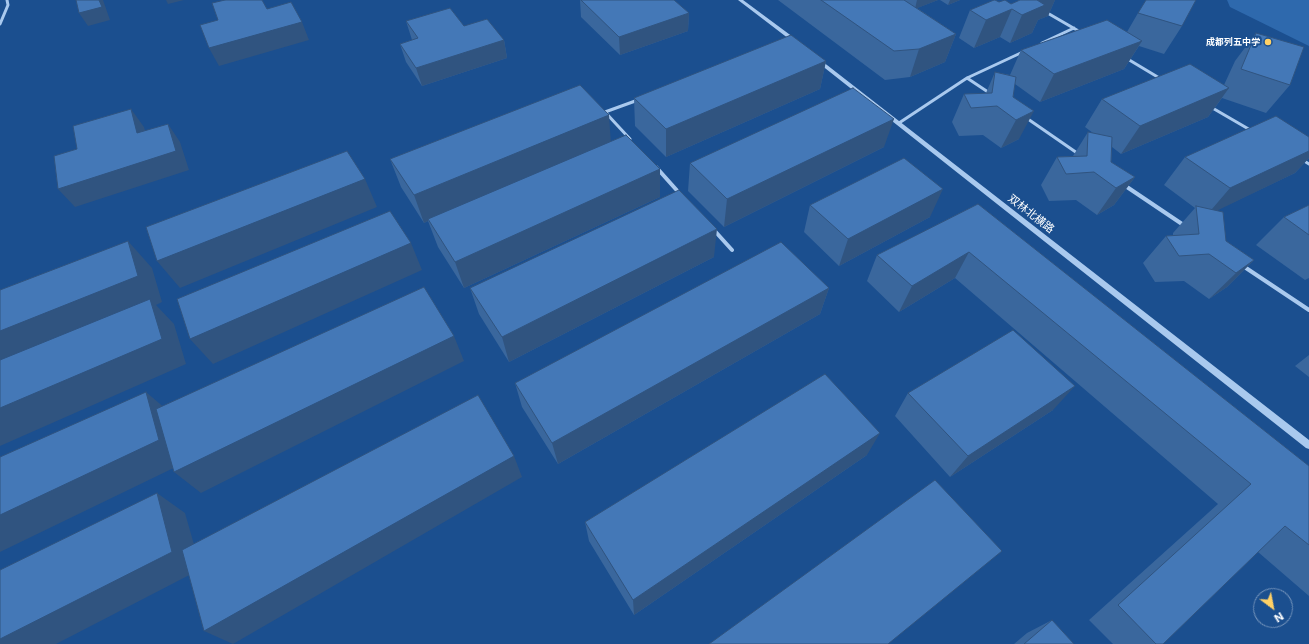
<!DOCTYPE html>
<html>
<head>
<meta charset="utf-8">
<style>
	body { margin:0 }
	#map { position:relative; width:1309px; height:644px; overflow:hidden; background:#1b4f8f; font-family:Inter,sans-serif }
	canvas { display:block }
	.north { position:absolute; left:1253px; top:588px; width:40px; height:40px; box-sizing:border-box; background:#1b4f8f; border:1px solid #7695bc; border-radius:50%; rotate:148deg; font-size:11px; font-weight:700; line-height:16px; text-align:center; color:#fff }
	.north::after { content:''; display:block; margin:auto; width:14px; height:18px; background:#ffd166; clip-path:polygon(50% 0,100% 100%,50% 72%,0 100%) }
</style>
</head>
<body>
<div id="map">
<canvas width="1309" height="644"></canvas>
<div class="north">N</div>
</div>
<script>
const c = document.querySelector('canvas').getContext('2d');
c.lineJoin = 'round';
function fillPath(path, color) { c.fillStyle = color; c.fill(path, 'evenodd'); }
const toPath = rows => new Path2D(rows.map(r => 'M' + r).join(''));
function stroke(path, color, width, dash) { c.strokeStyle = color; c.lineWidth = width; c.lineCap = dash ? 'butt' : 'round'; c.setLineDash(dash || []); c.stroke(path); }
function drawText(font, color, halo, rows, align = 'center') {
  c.font = font + ' Inter,"Noto Sans SC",sans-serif'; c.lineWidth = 4; c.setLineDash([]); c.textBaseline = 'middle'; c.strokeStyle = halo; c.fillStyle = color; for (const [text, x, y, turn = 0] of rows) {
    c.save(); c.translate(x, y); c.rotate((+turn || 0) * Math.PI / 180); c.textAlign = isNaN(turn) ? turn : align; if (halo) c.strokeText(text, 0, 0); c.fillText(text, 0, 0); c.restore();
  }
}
const green = toPath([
	[1227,0,1309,0,1309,46,1230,7]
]);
const minorFar1 = toPath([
	[1044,11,1082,33],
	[0,24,8,5,7,0],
	[1042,43,1074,28],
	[1126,58,1161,79],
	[967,78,991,94],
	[1209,106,1252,131],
	[1025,117,1080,155],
	[899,123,967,78,1025,51],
	[630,139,605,112,638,100],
	[1301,159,1309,164],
	[656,167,657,168]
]);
const minor = toPath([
	[656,167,681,195],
	[1124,185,1185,226],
	[713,229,732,250],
	[1243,266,1309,310]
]);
const tertiary = toPath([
	[738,0,743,0,797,40,797,42,793,42,738,0],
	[818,58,1309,440,1309,449,1306,448,816,61,815,60,818,58]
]);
const wall = toPath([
	[580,0,674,0,689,13,688,31,620,55,581,17],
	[778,0,938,0,917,8,956,34,945,62,910,77,885,80],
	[940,0,960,0,948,5],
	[1018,0,1055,0,1048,16,1038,20,1032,33,1010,43,1000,37,974,48,959,38,970,10,999,2,1011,4,1018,1],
	[1138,13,1182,26,1164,54,1139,46,1124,69,1040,102,1015,84,1013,97,1019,139,1001,148,983,135,959,136,952,122,964,94,986,93,995,72,1010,75,1021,50,1127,32],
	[406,21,464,26,504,40,507,58,422,86,406,62,400,44,412,40],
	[1256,33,1290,85,1266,113,1222,98,1208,117,1121,154,1112,147,1111,162,1135,177,1114,205,1097,215,1076,200,1049,201,1041,185,1057,157,1073,156,1088,132,1093,133,1085,127,1102,99,1224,85,1235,61],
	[826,61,820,89,666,157,635,126,634,98],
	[1309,137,1309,158,1295,173,1217,210,1226,241,1254,260,1227,287,1209,299,1184,281,1155,282,1143,263,1166,236,1173,235,1173,233,1195,208,1164,185,1185,157],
	[611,142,660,169,660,197,464,288,438,247,428,221,424,223,401,187,390,159],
	[884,147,724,227,688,191,690,163],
	[978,204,1309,466,1309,596,1258,552,1163,644,1113,644,1089,620,1218,504,955,278,899,312,867,281,877,255],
	[810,205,930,217,839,266,804,232],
	[1309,205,1309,278,1305,280,1256,245,1284,217],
	[714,257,509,362,479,314,470,288],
	[829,288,820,314,558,464,522,407,515,383],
	[1309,355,1309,377,1295,366],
	[908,393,1053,410,950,477,895,416],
	[867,455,634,615,589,541,585,522],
	[1052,620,1074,644,1014,644,1027,633]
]);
const shadedWall = toPath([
	[99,0,103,0,110,20,88,26,79,13],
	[166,0,184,0,168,4],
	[917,0,938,0,915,9],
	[950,0,960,0,948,5],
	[1035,0,1055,0,1048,16,1038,20,1032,33,1010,43,1022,15],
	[1012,9,1000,37,974,48,986,20],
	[689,13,688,31,620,55,619,37],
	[302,22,309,40,219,66,209,48],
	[956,34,945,62,910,77,919,49],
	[504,40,507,58,422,86,416,68],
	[1142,41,1124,69,1040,102,1054,74],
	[826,61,820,89,666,157,666,129],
	[1229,88,1208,117,1121,154,1140,126],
	[131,109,144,127,151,152,137,133],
	[1034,111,1019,139,1001,148,1016,120],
	[609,115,611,144,428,219,428,221,424,223,414,195],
	[894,119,884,147,724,227,727,199],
	[168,124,180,142,189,170,75,207,58,189],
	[1309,151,1309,158,1295,173,1206,216,1230,188],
	[660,169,660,197,464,288,455,262],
	[1135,177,1114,205,1097,215,1116,188],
	[365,179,377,207,180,288,157,261],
	[943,189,930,217,839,266,848,239],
	[717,229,714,257,509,362,502,337],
	[128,241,152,268,162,302,156,305,174,324,186,364,0,446,0,331],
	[411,243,422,270,213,364,190,339],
	[969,252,955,278,899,312,912,286],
	[1254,260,1227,287,1209,299,1236,273],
	[829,288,820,314,558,464,552,443],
	[454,336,464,361,201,493,174,472],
	[1075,386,1053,410,950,477,968,456],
	[146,392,173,415,186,462,0,552,0,515],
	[880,433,867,455,634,615,633,600],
	[514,456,522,477,233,644,204,631],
	[157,493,185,513,201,569,56,644,0,644,0,639]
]);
const building = toPath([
	[76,0,99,0,102,7,79,13,76,0],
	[225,0,262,0,267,9,291,2,302,22,209,48,200,25,218,20,212,3,225,0],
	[581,0,674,0,689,13,619,37,581,0],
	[821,0,904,0,956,34,919,49,894,51,821,0],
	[994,0,995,0,999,2,1005,0,1011,4,1020,0,1037,0,1045,5,1022,15,1012,9,986,20,970,10,994,0],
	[1146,0,1196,0,1182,26,1138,13,1146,0],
	[450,8,464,26,487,19,504,40,416,68,400,44,418,38,406,21,450,8],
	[1107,20,1142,41,1054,74,1021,50,1107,20],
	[1256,33,1304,47,1290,85,1241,69,1256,33],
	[791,35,826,61,666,129,634,98,791,35],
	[1190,64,1229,88,1140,126,1102,99,1190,64],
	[995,72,1016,77,1013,97,1034,111,1016,120,997,106,971,108,964,94,992,93,995,72],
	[580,85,609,115,414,195,390,159,580,85],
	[853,88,894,119,727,199,690,163,853,88],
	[131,109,137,133,168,124,176,151,58,189,54,156,77,149,73,126,131,109],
	[1276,116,1309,137,1309,151,1230,188,1185,157,1276,116],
	[1088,132,1112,137,1111,162,1135,177,1116,188,1094,172,1066,174,1057,157,1087,156,1088,132],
	[626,135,660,169,455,262,428,219,626,135],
	[347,151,365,179,157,261,146,227,347,151],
	[904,158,943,189,848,239,810,205,904,158],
	[679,190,717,229,502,337,470,288,679,190],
	[978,204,1309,466,1309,545,1285,526,1163,644,1156,644,1118,605,1251,484,969,252,912,286,877,255,978,204],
	[1309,205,1309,235,1284,217,1309,205],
	[1196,206,1223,212,1226,241,1254,260,1236,273,1209,254,1179,256,1166,236,1199,234,1196,206],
	[390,211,411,243,190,339,177,299,390,211],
	[128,241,138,276,0,331,0,290,128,241],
	[781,242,829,288,552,443,515,383,781,242],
	[424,287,454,336,174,472,156,409,424,287],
	[150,299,162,339,0,408,0,360,150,299],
	[1013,330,1075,386,968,456,908,393,1013,330],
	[825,374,880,433,633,600,585,522,825,374],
	[146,392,159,440,0,515,0,457,146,392],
	[478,395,514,456,204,631,182,550,478,395],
	[935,480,1002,551,888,644,709,644,935,480],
	[157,493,172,552,0,639,0,570,157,493],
	[1052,620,1074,644,1024,644,1052,620]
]);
const markers = [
	[1268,42,4,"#ffd166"]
];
const farPoinames = [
	["成都列五中学",1260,42]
];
const streetNames = [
	["双林北横路",1031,214,38]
];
fillPath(green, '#2e69ad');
stroke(minorFar1, '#a9c9ee', 3);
stroke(minor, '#a9c9ee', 4);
fillPath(tertiary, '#a9c9ee');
fillPath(wall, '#3a679d');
fillPath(shadedWall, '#305480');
fillPath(building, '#4478b7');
stroke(building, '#305480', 1);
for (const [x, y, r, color] of markers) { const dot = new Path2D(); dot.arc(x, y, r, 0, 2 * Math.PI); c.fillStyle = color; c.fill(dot); stroke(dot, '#1b4f8f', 1.5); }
drawText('bold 9px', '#fff', '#1b4f8f', farPoinames, 'right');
drawText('11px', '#fff', '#1b4f8f', streetNames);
</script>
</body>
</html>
